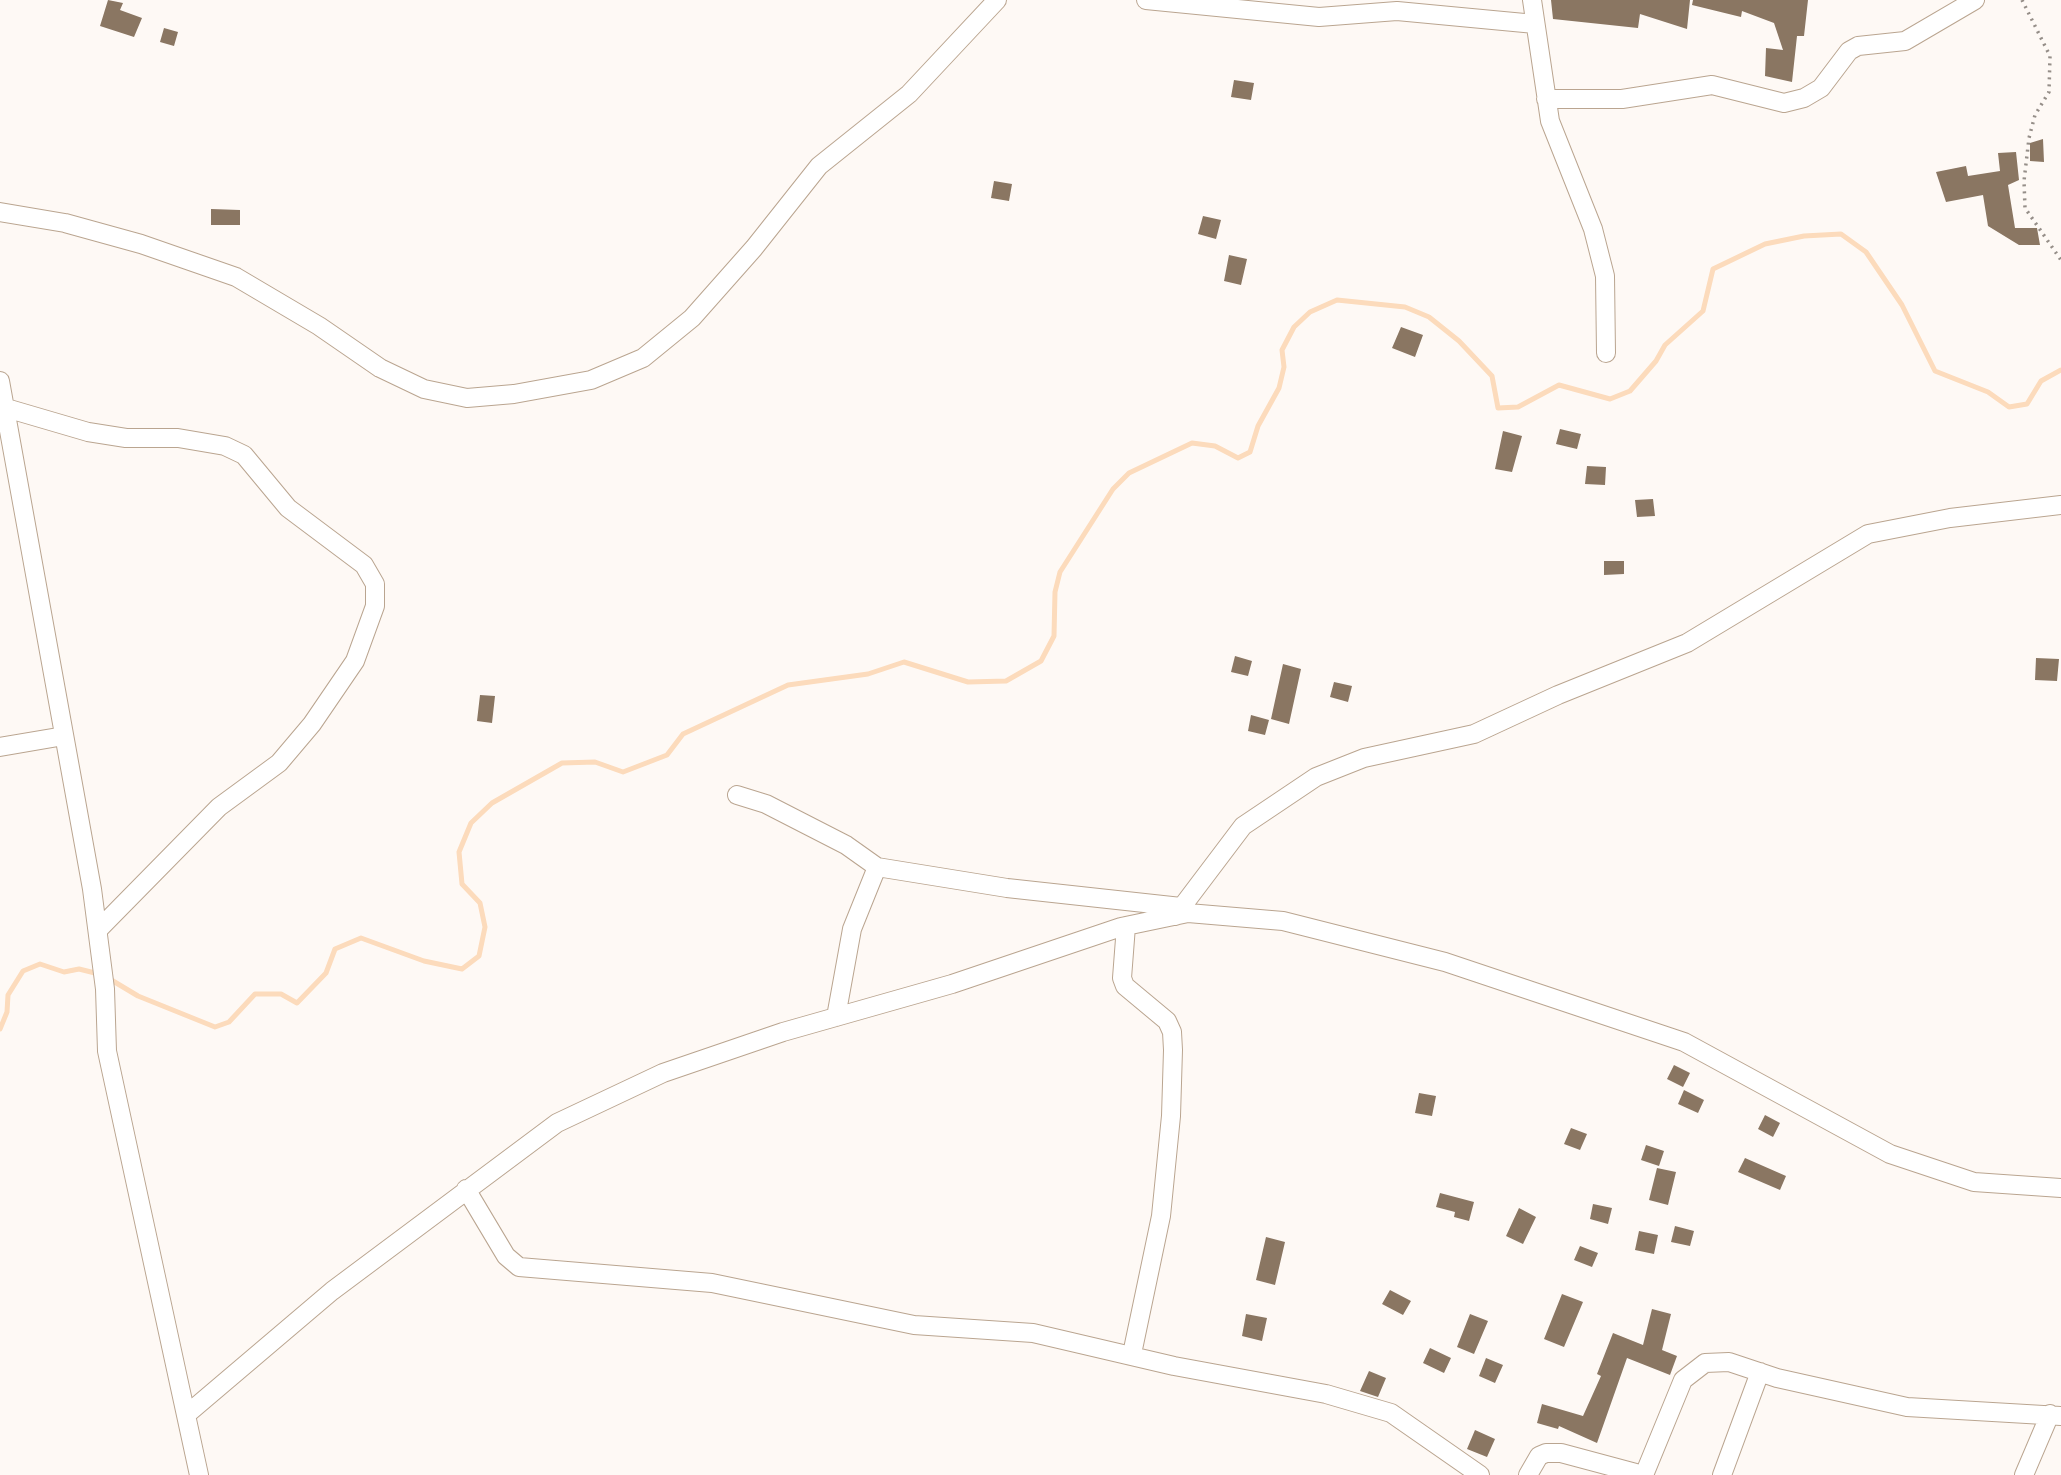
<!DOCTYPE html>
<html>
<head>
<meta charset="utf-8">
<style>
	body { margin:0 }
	canvas { display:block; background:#fef9f5 }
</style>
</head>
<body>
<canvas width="2061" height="1475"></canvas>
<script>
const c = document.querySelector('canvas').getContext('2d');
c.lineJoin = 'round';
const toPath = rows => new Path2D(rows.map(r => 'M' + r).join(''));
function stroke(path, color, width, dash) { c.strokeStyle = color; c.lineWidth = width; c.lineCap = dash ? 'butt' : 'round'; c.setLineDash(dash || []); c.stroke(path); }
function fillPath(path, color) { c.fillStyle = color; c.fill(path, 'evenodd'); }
const stream = toPath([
	[108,978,138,996,215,1027,229,1022,255,994,281,994,297,1003,326,973,335,949,361,938,424,961,462,969,479,956,485,927,480,903,462,884,459,852,471,823,492,803,562,763,595,762,623,772,667,755,683,734,788,685,868,674,904,662,968,682,1006,681,1041,661,1054,636,1055,592,1060,572,1113,489,1129,473,1192,443,1215,446,1238,458,1250,452,1258,426,1279,388,1284,367,1282,350,1294,327,1310,312,1337,300,1405,307,1429,317,1459,341,1492,376,1498,408,1518,407,1559,385,1610,399,1630,391,1656,361,1665,345,1703,311,1713,269,1765,244,1804,236,1841,234,1866,252,1902,305,1935,371,1988,392,2009,407,2027,404,2041,381,2061,370],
	[0,1029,7,1012,8,995,23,971,40,964,64,972,79,969,99,974]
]);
const building = toPath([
	[108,0,123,3,120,10,142,18,134,37,100,26],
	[1551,0,1690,0,1687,29,1640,14,1638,28,1553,19],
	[1693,0,1808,0,1804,36,1797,36,1792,82,1765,76,1766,48,1783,50,1774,23,1742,11,1741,17,1692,5],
	[164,28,178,32,174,46,160,42],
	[1234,80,1254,83,1251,100,1231,97],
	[2043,139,2044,162,2030,161,2030,143],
	[2016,152,2019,180,2008,185,2015,228,2037,228,2040,245,2019,245,1988,226,1983,195,1946,202,1936,172,1966,166,1968,176,2000,171,1998,153],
	[994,181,1012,184,1009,201,991,198],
	[211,209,240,210,240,225,211,225],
	[1203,216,1221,220,1216,239,1198,234],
	[1229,255,1247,259,1241,285,1224,281],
	[1401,327,1423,335,1415,357,1392,348],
	[1560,429,1581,434,1577,449,1556,444],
	[1503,431,1522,436,1512,472,1495,469],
	[1587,466,1606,467,1605,485,1585,484],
	[1653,499,1655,516,1637,517,1635,500],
	[1604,561,1624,561,1624,574,1604,575],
	[1235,656,1252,661,1248,676,1231,672],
	[2036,658,2059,659,2057,681,2035,680],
	[1283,664,1301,669,1289,724,1271,719],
	[1334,682,1352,686,1348,702,1330,697],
	[480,695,495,696,492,723,477,721],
	[1251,715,1269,720,1265,735,1248,731],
	[1674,1065,1690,1073,1683,1087,1667,1079],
	[1684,1090,1704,1100,1698,1113,1678,1104],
	[1419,1093,1436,1096,1432,1116,1415,1113],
	[1765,1115,1780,1123,1773,1137,1758,1129],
	[1571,1128,1587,1134,1580,1150,1564,1144],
	[1646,1145,1664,1151,1659,1166,1641,1160],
	[1745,1158,1786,1176,1780,1190,1738,1172],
	[1657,1168,1676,1172,1668,1205,1649,1200],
	[1440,1193,1474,1202,1469,1221,1454,1217,1455,1212,1436,1207],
	[1593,1204,1612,1208,1608,1224,1590,1219],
	[1519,1208,1536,1217,1523,1244,1506,1236],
	[1675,1226,1694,1231,1690,1246,1671,1242],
	[1639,1231,1658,1235,1654,1254,1635,1250],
	[1266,1237,1285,1242,1275,1285,1256,1280],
	[1580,1246,1598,1253,1592,1267,1574,1260],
	[1390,1290,1411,1301,1403,1315,1382,1304],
	[1562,1294,1583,1302,1564,1347,1544,1339],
	[1652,1309,1671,1314,1662,1350,1677,1356,1670,1375,1627,1358,1597,1443,1559,1426,1558,1429,1537,1423,1542,1404,1583,1416,1601,1376,1597,1374,1613,1333,1643,1345],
	[1246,1314,1267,1318,1262,1341,1242,1336],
	[1470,1314,1488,1321,1474,1354,1457,1347],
	[1430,1348,1451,1358,1444,1373,1423,1363],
	[1486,1358,1503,1365,1495,1383,1479,1376],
	[1369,1371,1386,1378,1378,1397,1360,1391],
	[1475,1430,1495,1439,1487,1457,1467,1449]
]);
const path = toPath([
	[2022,0,2050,56,2049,92,2035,115,2029,138,2024,181,2025,208,2061,260]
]);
const street = toPath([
	[1146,0,1319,17,1397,11,1535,24],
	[1532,0,1550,121,1593,229,1605,276,1606,353],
	[1546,99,1622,99,1712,85,1784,103,1804,98,1821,88,1849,51,1858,46,1905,41,1975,0],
	[0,212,65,223,141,244,236,277,319,326,380,368,424,389,467,398,514,394,591,380,643,358,692,318,754,248,819,166,909,94,997,0],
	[0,381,92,889,105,989,107,1051,199,1475],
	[6,408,88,432,126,438,178,438,225,446,244,455,288,508,364,565,375,584,375,606,355,661,312,724,279,763,219,807,98,930],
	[0,747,64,736],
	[737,795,766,804,846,845,877,867,1007,888,1181,907],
	[1175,916,1243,826,1316,777,1364,758,1474,734,1558,695,1687,643,1868,534,1950,518,2061,505],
	[1126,926,1122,978,1125,986,1167,1021,1172,1032,1173,1050,1171,1116,1161,1216,1132,1354],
	[836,1017,852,929,877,867],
	[466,1189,506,1256,519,1267,712,1283,914,1325,1033,1333,1174,1366,1326,1394,1391,1413,1480,1475],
	[186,1415,332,1291,557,1123,663,1073,783,1032,952,984,1121,927,1188,913,1283,921,1445,962,1684,1042,1890,1154,1974,1182,2061,1188],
	[1528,1475,1539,1456,1546,1453,1561,1453,1643,1475],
	[1644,1475,1683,1380,1705,1363,1729,1362,1777,1378,1907,1407,2061,1416],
	[1722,1475,1760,1372],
	[2024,1475,2050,1414]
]);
stroke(stream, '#fcdbbc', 5);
fillPath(building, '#8a7662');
stroke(street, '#baa590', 20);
stroke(path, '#958e88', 3.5, [2, 5]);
stroke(street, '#fff', 18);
</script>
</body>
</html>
